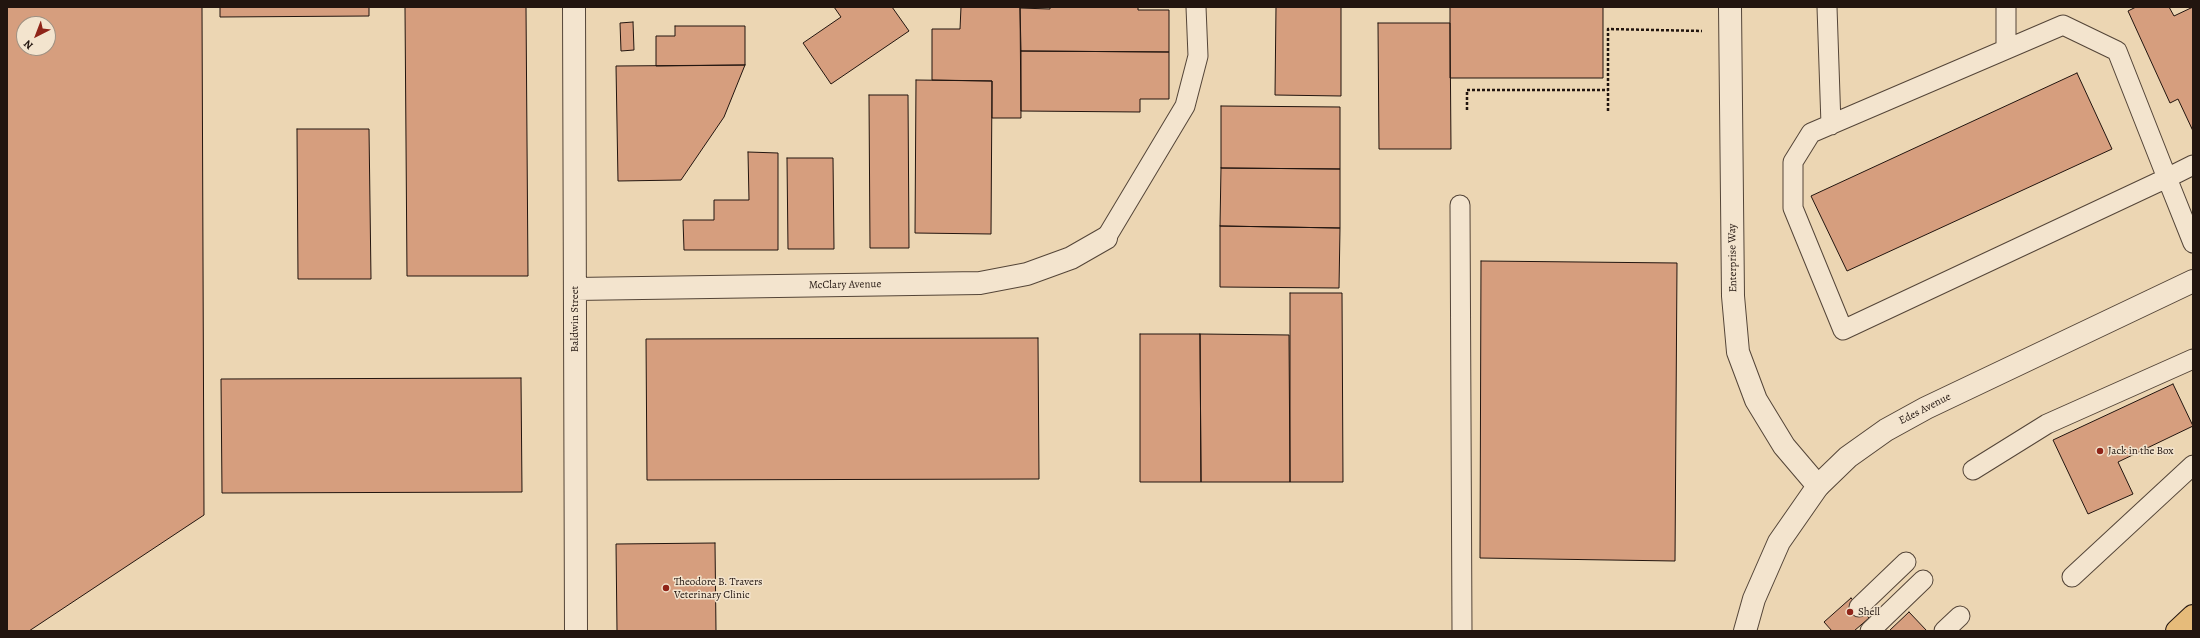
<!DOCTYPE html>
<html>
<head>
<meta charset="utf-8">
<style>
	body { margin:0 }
	#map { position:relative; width:2200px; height:638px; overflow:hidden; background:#ecd6b3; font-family:Alegreya,serif }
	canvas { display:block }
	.frame { position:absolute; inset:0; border:8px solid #22150f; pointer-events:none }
	.north { position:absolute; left:16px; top:16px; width:40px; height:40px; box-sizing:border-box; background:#f3e4ce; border:1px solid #9f9182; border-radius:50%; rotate:222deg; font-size:11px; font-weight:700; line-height:16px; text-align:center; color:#22150f }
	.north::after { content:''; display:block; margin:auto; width:14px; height:18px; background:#8f2418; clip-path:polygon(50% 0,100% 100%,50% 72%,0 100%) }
</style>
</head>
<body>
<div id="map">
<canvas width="2200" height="638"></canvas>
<div class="frame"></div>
<div class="north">N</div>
</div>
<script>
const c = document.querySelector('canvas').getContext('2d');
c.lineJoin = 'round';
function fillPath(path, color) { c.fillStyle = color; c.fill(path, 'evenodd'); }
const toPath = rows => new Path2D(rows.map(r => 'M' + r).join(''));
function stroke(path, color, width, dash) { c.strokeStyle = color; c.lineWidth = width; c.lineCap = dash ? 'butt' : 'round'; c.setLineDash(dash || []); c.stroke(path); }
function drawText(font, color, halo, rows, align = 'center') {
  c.font = font + ' Alegreya,serif'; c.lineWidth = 3; c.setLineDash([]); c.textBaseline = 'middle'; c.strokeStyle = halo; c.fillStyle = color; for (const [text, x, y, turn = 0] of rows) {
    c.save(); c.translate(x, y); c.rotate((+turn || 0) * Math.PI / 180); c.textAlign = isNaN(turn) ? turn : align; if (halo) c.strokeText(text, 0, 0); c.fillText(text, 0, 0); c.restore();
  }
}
const building = toPath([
	[7,7,202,7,204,515,29,631,7,631,7,7],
	[24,24,48,24,48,48,24,48,24,24],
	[220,7,369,7,369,16,220,17,220,7],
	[405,7,526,7,528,276,407,276,405,7],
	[834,7,892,7,909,31,831,84,803,43,841,17,834,7],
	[961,7,1020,7,1021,118,992,118,992,81,932,80,932,29,960,29,961,7],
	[1050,7,1138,7,1138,10,1169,10,1169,52,1021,51,1020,8,1050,9,1050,7],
	[1276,7,1341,7,1341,96,1275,95,1276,7],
	[1450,7,1603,7,1603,78,1450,78,1450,7],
	[2136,7,2169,7,2174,16,2193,7,2193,131,2178,99,2170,103,2128,11,2136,7],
	[633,22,634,50,621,51,620,23,633,22],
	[1378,23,1450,23,1451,149,1379,149,1378,23],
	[675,26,745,26,745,65,656,66,656,36,675,36,675,26],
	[1021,51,1169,52,1169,99,1140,99,1140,112,1021,111,1021,51],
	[745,65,724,117,681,180,618,181,616,66,745,65],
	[2077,73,2112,149,1847,271,1811,196,2077,73],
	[916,80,992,81,991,234,915,233,916,80],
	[869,95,908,95,909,248,870,248,869,95],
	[1221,106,1340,107,1340,169,1221,168,1221,106],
	[297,129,369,129,371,279,298,279,297,129],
	[748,152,778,153,778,250,684,250,683,220,714,220,714,200,749,200,748,152],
	[787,158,833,158,834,249,788,249,787,158],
	[1221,168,1340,169,1340,228,1220,226,1221,168],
	[1220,226,1340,228,1339,288,1220,287,1220,226],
	[1481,261,1677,263,1675,561,1480,558,1481,261],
	[1290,293,1342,293,1343,482,1290,482,1290,293],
	[1140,334,1200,334,1201,482,1140,482,1140,334],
	[1200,334,1289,335,1290,482,1201,482,1200,334],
	[1038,338,1039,479,647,480,646,339,1038,338],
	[521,378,522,492,222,493,221,379,521,378],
	[2173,384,2193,426,2118,462,2133,494,2088,514,2053,440,2173,384],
	[715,543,716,631,617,631,616,544,715,543],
	[1851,598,1869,618,1854,631,1832,631,1824,622,1851,598],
	[1909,612,1927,631,1889,631,1909,612]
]);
const path = toPath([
	[1467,110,1467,90,1608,90],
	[1608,111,1608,29,1702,31]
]);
const service = toPath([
	[1827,7,1831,125],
	[2006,7,2006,49],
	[2193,165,2167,178,1843,330,1793,208,1793,162,1811,133,2063,25,2117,51,2167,178,2193,243],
	[1460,205,1462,631],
	[1106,238,1185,106,1198,56,1196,7],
	[1973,470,2047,424,2193,359],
	[2072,577,2193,465],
	[1859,607,1906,562],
	[1870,631,1923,580],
	[1944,631,1960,616]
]);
const minor = toPath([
	[574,7,576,631],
	[1730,7,1733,296,1738,352,1756,400,1784,446,1818,486],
	[575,289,980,283,1027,274,1071,258,1106,238]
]);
const tertiary = toPath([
	[1745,631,1754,599,1779,542,1818,486,1848,457,1886,430,1926,408,2193,281]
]);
const primary = toPath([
	[2177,631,2193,616]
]);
const markers = [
	[2100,451,4,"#8f2418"],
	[666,588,4,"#8f2418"],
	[1850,612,4,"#8f2418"]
];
const streetNames = [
	["Enterprise Way",1733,258,-91],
	["McClary Avenue",845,285,-1],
	["Baldwin Street",575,319,-90],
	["Edes Avenue",1925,409,-27]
];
const poiNames = [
	["Jack in the Box",2108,451],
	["Theodore B. Travers",674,582],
	["Veterinary Clinic",674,595],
	["Shell",1858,612]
];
fillPath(building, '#d69e7e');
stroke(building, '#22150f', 1);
stroke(service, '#544538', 21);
stroke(minor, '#544538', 24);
stroke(tertiary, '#544538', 24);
stroke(primary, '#22150f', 24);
stroke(path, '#22150f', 2.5, [3, 2]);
stroke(service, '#f3e4ce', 19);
stroke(minor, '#f3e4ce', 22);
stroke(tertiary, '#f3e4ce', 22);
stroke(primary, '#e6bb7a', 22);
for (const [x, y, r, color] of markers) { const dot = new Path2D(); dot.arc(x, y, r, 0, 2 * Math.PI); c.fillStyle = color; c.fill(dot); stroke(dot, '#f3e4ce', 1.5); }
drawText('11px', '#22150f', '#f3e4ce', streetNames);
drawText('11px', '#22150f', '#f3e4ce', poiNames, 'left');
</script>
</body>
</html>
